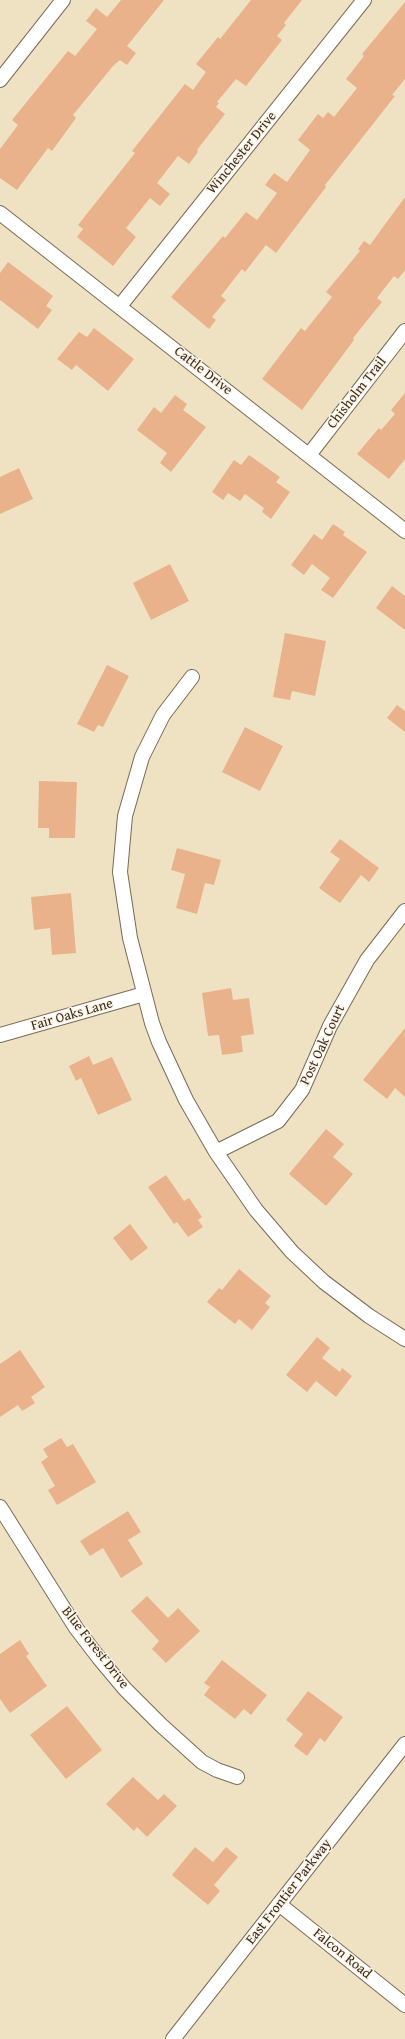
<!DOCTYPE html>
<html>
<head>
<meta charset="utf-8">
<style>
	body { margin:0 }
	canvas { display:block; background:#efe2c2 }
</style>
</head>
<body>
<canvas width="405" height="2039"></canvas>
<script>
const c = document.querySelector('canvas').getContext('2d');
c.lineJoin = 'round';
function fillPath(path, color) { c.fillStyle = color; c.fill(path, 'evenodd'); }
const toPath = rows => new Path2D(rows.map(r => 'M' + r).join(''));
function stroke(path, color, width, dash) { c.strokeStyle = color; c.lineWidth = width; c.lineCap = dash ? 'butt' : 'round'; c.setLineDash(dash || []); c.stroke(path); }
function drawText(font, color, halo, rows, align = 'center') {
  c.font = font + ' "Gentium Book Plus",serif'; c.lineWidth = 3; c.setLineDash([]); c.textBaseline = 'middle'; c.strokeStyle = halo; c.fillStyle = color; for (const [text, x, y, turn = 0] of rows) {
    c.save(); c.translate(x, y); c.rotate((+turn || 0) * Math.PI / 180); c.textAlign = isNaN(turn) ? turn : align; if (halo) c.strokeText(text, 0, 0); c.fillText(text, 0, 0); c.restore();
  }
}
const building = toPath([
	[121,0,164,0,127,46,136,53,127,65,120,60,113,66,73,115,76,118,52,151,48,148,17,190,0,178,0,149,18,125,12,120,68,51,75,56,97,29,86,21,96,8,107,17],
	[251,0,302,0,284,23,286,25,277,36,282,40,246,86,236,79,217,102,219,103,216,107,225,114,197,150,198,152,189,164,178,156,157,183,170,194,160,206,150,198,126,228,136,237,113,266,77,237,83,229,78,225,135,153,132,151,185,84,193,90,206,72,196,64,218,37,220,39],
	[405,2,405,79,392,95,395,96,325,185,326,187,276,253,266,245,245,272,242,269,221,296,226,300,212,317,216,320,209,329,171,297,223,236,225,238,246,212,257,220,277,193,265,185,274,173,287,182,310,150,298,140,318,114,323,118,328,112,334,117,357,88,346,79,364,56,362,54],
	[405,197,405,270,398,279,394,276,377,298,382,302,353,338,354,340,302,410,262,379,301,328,305,331,332,297,326,292,360,251,358,249,364,241,370,245],
	[8,262,53,296,46,306,52,310,38,329,0,300,0,273],
	[94,328,134,359,108,391,76,365,72,370,57,359,79,332,87,337],
	[405,393,405,459,389,479,357,454,379,428,381,430,395,414,391,410],
	[175,395,187,404,183,410,206,427,171,472,160,463,167,453,137,430,154,407,161,413],
	[249,455,280,477,276,482,290,492,271,519,262,512,264,508,245,494,240,501,228,493,223,500,212,492,234,460,241,465],
	[19,468,33,499,0,514,0,477],
	[333,524,345,532,343,535,367,552,333,598,321,590,330,578,312,564,304,575,291,565,314,534,322,540],
	[170,564,189,601,151,620,133,583],
	[392,586,405,596,405,630,376,608],
	[285,633,326,641,315,696,292,691,290,700,273,697],
	[107,665,129,676,103,727,98,725,94,732,77,724],
	[397,705,405,711,405,732,387,718],
	[245,727,283,746,260,791,222,772],
	[39,781,77,782,75,838,49,838,49,828,38,828],
	[340,839,379,868,369,882,361,875,340,903,319,888,340,859,330,852],
	[177,848,221,860,214,885,205,883,197,914,176,908,185,874,171,870],
	[71,893,76,953,52,955,50,928,34,930,31,897],
	[231,988,233,1000,249,998,254,1034,241,1036,243,1052,222,1055,219,1035,208,1036,202,993],
	[405,1028,405,1097,395,1088,387,1099,363,1080],
	[89,1056,93,1065,112,1057,132,1100,98,1115,81,1078,76,1081,69,1066],
	[326,1129,344,1144,333,1157,353,1174,326,1206,289,1174],
	[166,1175,184,1201,189,1198,202,1217,198,1220,203,1227,188,1237,177,1222,174,1224,148,1187],
	[130,1224,148,1248,131,1261,113,1238],
	[239,1269,271,1296,265,1303,270,1307,252,1330,239,1319,235,1324,207,1302,219,1288,222,1290],
	[317,1337,330,1348,322,1358,340,1372,342,1368,352,1376,336,1397,316,1381,307,1392,286,1375],
	[20,1350,45,1387,31,1397,35,1403,22,1411,18,1405,0,1417,0,1364],
	[61,1438,67,1447,73,1444,96,1482,57,1505,48,1490,55,1486,41,1462,48,1457,43,1449],
	[128,1511,141,1532,128,1540,143,1564,121,1578,103,1548,90,1556,80,1541],
	[147,1596,168,1618,178,1608,200,1631,166,1663,152,1649,159,1641,131,1611],
	[20,1640,29,1654,26,1656,47,1686,10,1713,0,1699,0,1654],
	[222,1660,267,1695,251,1715,244,1709,235,1719,204,1695,210,1687,204,1683],
	[308,1691,343,1717,325,1742,320,1738,307,1756,294,1746,303,1734,286,1720],
	[67,1706,102,1750,66,1779,30,1735],
	[133,1777,158,1800,164,1794,177,1806,147,1837,137,1827,134,1831,106,1804],
	[195,1847,213,1862,226,1847,238,1857,214,1885,220,1891,208,1905,172,1875]
]);
const minor = toPath([
	[0,80,63,0],
	[0,213,405,531],
	[120,306,364,0],
	[309,455,405,331],
	[192,677,163,715,142,757,125,816,120,872,130,938,152,1023,159,1042,186,1100,216,1152,256,1210,292,1252,324,1282,369,1316,405,1339],
	[0,1035,144,994],
	[216,1152,278,1121,302,1090,330,1026,367,960,405,911],
	[0,1507,76,1628,99,1658,125,1689,161,1725,202,1762,217,1770,237,1777],
	[279,1904,405,2005],
	[173,2039,405,1744]
]);
const streetNames = [
	["Winchester Drive",242,153,-51],
	["Cattle Drive",203,371,38],
	["Chisholm Trail",357,393,-52],
	["Fair Oaks Lane",72,1015,-16],
	["Post Oak Court",323,1045,-65],
	["Blue Forest Drive",95,1648,52],
	["East Frontier Parkway",289,1892,-52],
	["Falcon Road",342,1954,39]
];
fillPath(building, '#eab28b');
stroke(minor, '#7a6a57', 16);
stroke(minor, '#fff', 14);
drawText('14px', '#3b2a1e', '#fcf5e5', streetNames);
</script>
</body>
</html>
